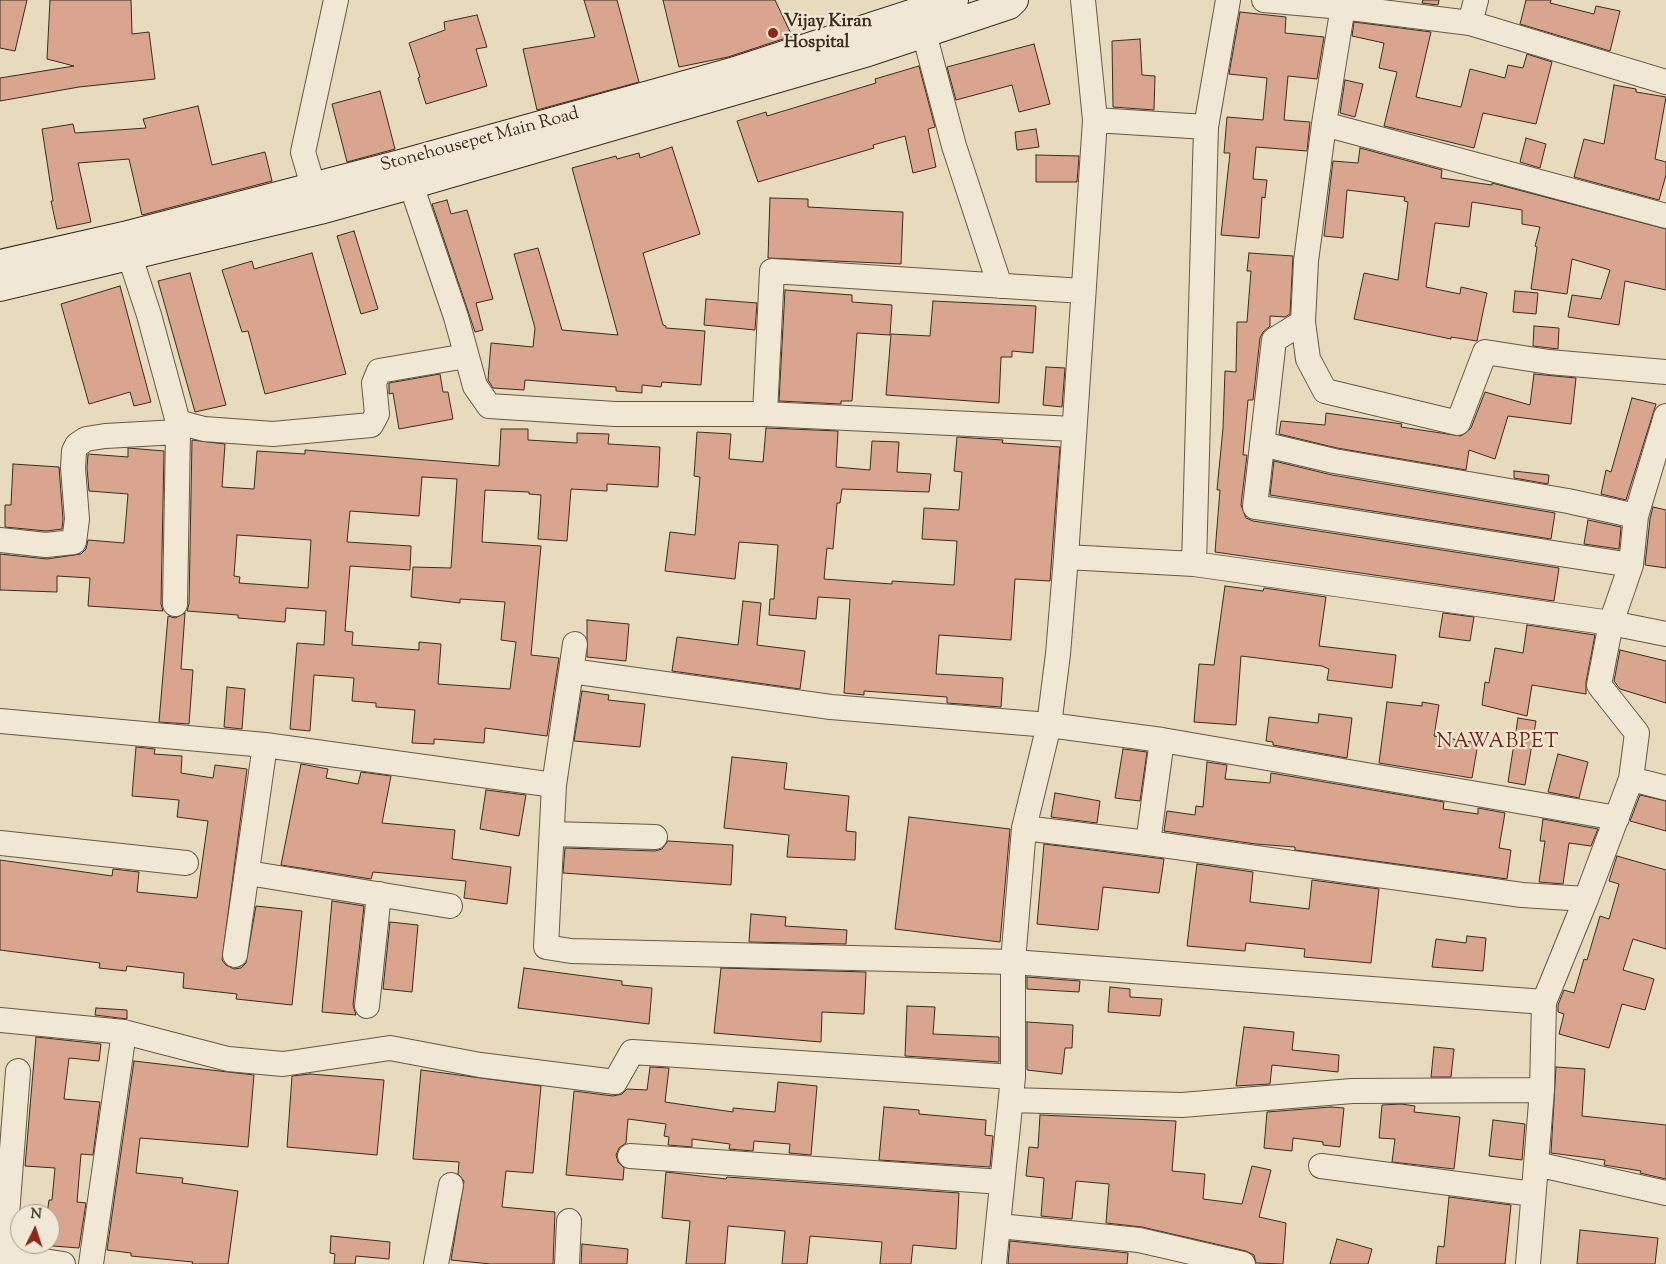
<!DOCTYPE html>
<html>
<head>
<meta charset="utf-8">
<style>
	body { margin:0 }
	#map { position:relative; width:1666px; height:1264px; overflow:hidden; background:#e8dbbd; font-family:"Sorts Mill Goudy",serif }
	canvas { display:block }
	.north { position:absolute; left:10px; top:1204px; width:50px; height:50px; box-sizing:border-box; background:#f0e8d4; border:1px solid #a89d8b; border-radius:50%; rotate:4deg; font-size:14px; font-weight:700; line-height:20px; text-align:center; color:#3b2c1d }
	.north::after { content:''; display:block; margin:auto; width:18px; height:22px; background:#8f2418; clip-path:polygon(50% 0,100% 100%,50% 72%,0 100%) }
</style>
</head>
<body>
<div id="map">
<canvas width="1666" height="1264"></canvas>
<div class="north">N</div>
</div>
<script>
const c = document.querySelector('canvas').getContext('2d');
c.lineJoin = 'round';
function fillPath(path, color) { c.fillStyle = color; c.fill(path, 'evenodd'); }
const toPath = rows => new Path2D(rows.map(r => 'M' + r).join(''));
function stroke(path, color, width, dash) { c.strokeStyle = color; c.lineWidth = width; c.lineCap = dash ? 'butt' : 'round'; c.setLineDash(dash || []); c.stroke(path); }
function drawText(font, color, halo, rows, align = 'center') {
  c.font = font + ' "Sorts Mill Goudy",serif'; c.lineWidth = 4.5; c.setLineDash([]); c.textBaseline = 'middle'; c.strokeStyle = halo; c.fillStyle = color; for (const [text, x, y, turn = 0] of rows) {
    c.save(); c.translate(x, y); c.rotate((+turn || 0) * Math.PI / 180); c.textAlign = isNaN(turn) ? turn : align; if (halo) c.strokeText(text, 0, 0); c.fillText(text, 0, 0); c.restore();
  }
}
const building = toPath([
	[0,0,27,0,15,51,0,48,0,0],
	[50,0,131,0,132,34,149,32,155,79,79,87,0,101,0,78,74,66,47,59,50,0],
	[584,0,617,0,639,82,537,110,523,49,595,37,584,0],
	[663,0,775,0,792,36,728,57,679,67,663,0],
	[1423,0,1439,0,1438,5,1422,3,1423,0],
	[1526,0,1551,0,1550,3,1594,14,1596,6,1620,11,1610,51,1520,24,1526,0],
	[1240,12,1286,17,1285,33,1324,37,1317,79,1288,76,1284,120,1310,122,1307,151,1256,147,1253,179,1267,180,1265,198,1262,197,1259,238,1221,235,1230,153,1224,153,1227,117,1263,120,1267,78,1229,74,1240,12],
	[477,15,487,47,476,49,487,86,426,104,418,78,420,77,409,43,445,30,444,22,477,15],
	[1354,22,1431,32,1416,97,1461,107,1470,69,1505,78,1508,65,1523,68,1527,54,1552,62,1536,124,1483,113,1474,148,1384,126,1397,72,1379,68,1384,43,1352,36,1354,22],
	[1140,39,1142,75,1155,76,1154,110,1113,107,1112,41,1140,39],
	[1034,44,1050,104,1019,112,1012,85,956,100,947,67,1034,44],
	[919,66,935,127,928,129,936,167,913,173,905,136,873,145,874,148,758,182,737,121,766,112,767,116,876,83,875,79,919,66],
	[1345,80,1363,84,1355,117,1340,113,1345,80],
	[1614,85,1636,89,1636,92,1666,97,1655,159,1666,162,1666,175,1659,200,1574,177,1584,139,1604,144,1614,85],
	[380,91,395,149,347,162,332,104,380,91],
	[198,106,212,165,265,152,272,181,142,215,129,159,78,163,91,222,57,229,51,201,53,201,42,129,73,124,75,133,146,128,143,119,198,106],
	[1036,129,1039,147,1017,150,1015,132,1036,129],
	[1526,138,1546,144,1540,168,1520,162,1526,138],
	[672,147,700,234,643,253,663,325,666,326,666,328,705,331,701,385,662,382,661,387,642,385,642,393,616,391,616,387,525,380,524,390,493,388,488,380,491,343,533,347,535,328,514,254,538,248,562,330,618,335,572,168,616,156,617,159,639,153,640,158,672,147],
	[1360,148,1442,170,1441,178,1492,185,1492,183,1666,229,1666,290,1625,281,1619,325,1568,317,1572,295,1601,299,1610,270,1572,259,1567,294,1531,289,1537,247,1535,246,1540,227,1522,224,1522,210,1472,202,1469,227,1435,223,1426,287,1460,294,1461,287,1487,293,1477,341,1451,337,1451,339,1354,319,1364,273,1398,280,1408,202,1404,201,1405,197,1347,190,1343,238,1324,236,1333,161,1358,163,1360,148],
	[1036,155,1079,156,1077,182,1036,182,1036,155],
	[770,198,808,199,808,207,903,212,901,264,768,258,770,198],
	[447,200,451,214,467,210,493,299,476,303,483,330,475,332,432,204,447,200],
	[354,231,378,309,361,314,337,236,354,231],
	[312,253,346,374,265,394,248,331,242,332,222,270,252,261,254,269,312,253],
	[1249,253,1293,256,1290,314,1285,317,1270,316,1270,326,1263,332,1260,338,1253,400,1248,400,1243,455,1247,455,1241,505,1246,518,1253,521,1559,568,1554,601,1215,552,1220,490,1217,490,1223,428,1225,371,1236,372,1237,322,1247,322,1251,271,1247,271,1249,253],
	[190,273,226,405,195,412,158,281,190,273],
	[120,286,151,402,134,406,130,392,89,404,61,304,120,286],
	[785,290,852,295,852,302,892,305,890,335,857,333,852,401,841,401,841,404,779,401,785,290],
	[1515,291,1538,293,1536,314,1513,312,1515,291],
	[706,299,757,303,755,330,704,325,706,299],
	[933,301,1036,306,1033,353,1012,351,1012,357,1001,357,999,403,886,395,891,334,930,336,933,301],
	[1534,326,1559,328,1558,349,1533,346,1534,326],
	[1046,367,1065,368,1062,407,1043,405,1046,367],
	[440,374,443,392,448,392,453,419,399,429,393,393,389,394,389,383,440,374],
	[1534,374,1576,378,1571,424,1508,416,1495,459,1469,450,1466,470,1337,448,1279,434,1281,421,1325,425,1326,413,1402,424,1401,427,1461,436,1471,428,1485,392,1530,405,1534,374],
	[1632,398,1656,404,1626,500,1601,494,1606,470,1611,472,1632,398],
	[766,428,838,431,836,467,870,470,872,441,899,442,897,472,931,474,929,492,842,489,840,503,837,503,833,549,827,548,824,579,892,584,892,581,954,585,957,541,922,539,924,508,959,510,962,472,954,471,957,437,1003,440,1002,443,1060,447,1050,581,1015,579,1011,640,939,635,936,674,1003,678,1001,707,947,703,947,697,864,691,864,695,844,693,850,599,818,597,816,619,769,615,770,599,774,599,778,545,739,542,735,579,665,571,670,532,695,535,700,477,694,476,697,432,731,434,729,459,763,462,766,428],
	[501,429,528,429,528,440,577,443,577,433,609,434,608,444,660,447,658,487,607,484,607,491,571,489,567,541,538,539,541,495,529,494,529,492,485,490,482,542,541,546,531,655,559,658,547,736,485,728,484,743,434,739,434,744,412,743,415,710,376,707,376,703,352,701,354,678,314,675,310,731,290,729,297,643,324,645,326,611,286,608,285,622,238,618,238,615,187,611,189,604,192,440,225,444,222,487,254,489,257,451,305,454,305,450,499,466,501,429],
	[422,477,457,479,451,568,413,567,411,597,460,603,460,599,505,602,501,640,516,642,510,689,438,684,441,644,419,642,419,650,352,645,353,632,345,631,350,566,410,570,411,546,347,542,350,511,419,516,422,477],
	[237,535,311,540,308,588,239,583,240,577,234,576,237,535],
	[128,448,164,451,161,604,163,611,88,606,90,578,57,576,57,592,0,590,0,554,47,559,81,554,86,549,88,540,124,543,128,494,89,491,87,468,88,454,128,457,128,448],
	[1274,461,1332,475,1555,513,1551,539,1270,495,1274,461],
	[13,464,59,467,63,519,62,529,46,531,5,527,5,505,11,505,13,464],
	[1514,471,1549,475,1548,484,1514,478,1514,471],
	[1653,507,1666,510,1666,568,1645,565,1650,519,1653,507],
	[1588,520,1621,527,1619,549,1584,544,1588,520],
	[1225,586,1263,591,1264,588,1326,597,1319,646,1396,655,1392,688,1327,680,1329,669,1322,666,1241,656,1236,725,1194,722,1199,664,1214,665,1225,586],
	[743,601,761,603,757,645,805,651,800,689,672,671,677,637,738,645,743,601],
	[185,613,181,669,193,670,189,724,159,722,168,616,175,618,185,613],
	[1443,613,1474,617,1470,641,1439,637,1443,613],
	[587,620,629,624,626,661,587,657,587,620],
	[1527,625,1595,635,1586,682,1586,694,1532,685,1527,716,1482,705,1485,682,1489,683,1495,648,1523,653,1527,625],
	[1620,650,1666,661,1666,703,1620,689,1614,681,1620,650],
	[227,687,245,689,242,729,224,727,227,687],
	[582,691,609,695,608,700,645,704,640,747,574,741,582,691],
	[1387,702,1422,706,1422,702,1439,705,1434,736,1478,743,1472,778,1379,763,1387,702],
	[1319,714,1352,718,1347,758,1273,745,1273,742,1266,741,1269,717,1318,723,1319,714],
	[1518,718,1536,721,1525,785,1508,782,1518,718],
	[136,747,155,749,154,754,182,756,181,773,213,778,215,765,247,769,222,960,226,965,234,969,241,968,246,963,256,906,302,911,292,1005,236,999,237,994,183,988,184,973,127,966,126,971,99,968,100,963,0,950,0,860,112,876,113,869,139,872,137,892,197,898,208,821,177,817,179,800,132,796,136,747],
	[1123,749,1147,752,1140,801,1115,798,1123,749],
	[1558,754,1588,762,1579,798,1548,792,1558,754],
	[732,757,787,763,784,789,849,796,846,831,856,832,855,860,787,857,789,835,724,828,732,757],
	[1207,762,1227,765,1225,779,1270,783,1271,773,1444,802,1443,809,1478,814,1478,808,1505,813,1499,848,1511,850,1507,879,1295,850,1295,847,1256,844,1164,831,1167,811,1195,815,1196,806,1203,807,1207,762],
	[301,764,328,769,326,778,358,784,361,772,391,776,382,823,455,830,452,859,511,867,507,904,464,898,466,881,373,872,371,879,281,865,301,764],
	[486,790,526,795,519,836,480,829,486,790],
	[1055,793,1100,801,1097,823,1051,817,1055,793],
	[1640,795,1666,801,1666,831,1630,821,1640,795],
	[909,817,1010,829,1000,942,895,929,909,817],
	[1543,819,1598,829,1591,846,1569,843,1563,884,1539,882,1545,841,1540,841,1543,819],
	[668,841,733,845,731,885,563,873,565,848,655,851,662,849,668,841],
	[1044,844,1164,859,1159,893,1103,887,1098,930,1037,924,1044,844],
	[1617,856,1666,870,1666,949,1633,939,1623,970,1654,979,1645,1010,1622,1004,1609,1048,1559,1034,1564,1014,1558,1012,1558,1005,1564,990,1574,993,1584,959,1587,960,1600,916,1609,919,1619,884,1609,881,1617,856],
	[1197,864,1253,872,1250,902,1309,909,1312,880,1379,889,1371,963,1304,957,1305,949,1246,943,1245,951,1187,946,1197,864],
	[332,901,364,906,353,1005,356,1015,322,1012,332,901],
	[751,914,786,917,785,926,847,930,846,944,749,942,751,914],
	[390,922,418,925,412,992,383,989,390,922],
	[1467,936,1486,938,1483,971,1432,967,1436,939,1466,943,1467,936],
	[524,968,622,981,622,985,652,988,649,1024,518,1008,524,968],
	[721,968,866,972,864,1014,822,1012,821,1042,714,1033,721,968],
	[1027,977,1080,981,1079,992,1027,989,1027,977],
	[1110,987,1130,989,1130,997,1162,999,1160,1016,1108,1012,1110,987],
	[907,1006,935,1007,933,1034,999,1037,999,1062,905,1056,907,1006],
	[96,1008,127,1010,127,1019,95,1015,96,1008],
	[1027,1022,1073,1025,1072,1048,1065,1048,1062,1074,1027,1070,1027,1022],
	[1244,1027,1294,1032,1292,1050,1339,1055,1338,1072,1272,1065,1270,1084,1236,1086,1244,1027],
	[36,1037,101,1044,99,1061,69,1058,64,1099,100,1102,93,1155,81,1154,77,1202,86,1203,79,1248,26,1244,50,1244,50,1214,47,1214,49,1200,52,1200,55,1168,25,1166,36,1037],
	[1434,1047,1454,1049,1451,1077,1431,1077,1434,1047],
	[134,1061,254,1075,248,1147,140,1138,136,1173,183,1178,182,1183,238,1191,228,1264,192,1264,193,1262,131,1256,131,1253,107,1250,134,1061],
	[650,1067,669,1068,665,1102,733,1112,733,1108,775,1112,778,1082,817,1086,811,1155,789,1153,790,1144,754,1141,753,1151,729,1149,730,1144,692,1139,692,1147,668,1145,669,1137,664,1136,666,1124,628,1119,626,1143,619,1148,616,1155,618,1162,624,1168,623,1180,566,1175,574,1091,613,1096,622,1094,627,1089,647,1090,650,1067],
	[1556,1067,1585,1069,1582,1116,1666,1125,1666,1179,1640,1173,1641,1171,1604,1165,1605,1160,1551,1153,1556,1067],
	[421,1070,541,1086,533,1173,506,1171,502,1207,555,1212,553,1264,491,1264,451,1260,464,1181,458,1174,459,1162,413,1159,421,1070],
	[310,1074,384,1080,377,1155,287,1147,292,1076,310,1074],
	[1401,1104,1415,1106,1414,1112,1460,1117,1454,1169,1392,1162,1395,1139,1379,1138,1382,1105,1401,1104],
	[884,1107,919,1110,919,1114,986,1120,985,1135,993,1136,990,1167,879,1160,884,1107],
	[1331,1107,1344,1108,1340,1147,1323,1145,1323,1142,1293,1138,1292,1151,1264,1148,1267,1112,1331,1107],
	[1040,1115,1176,1121,1172,1171,1205,1174,1203,1199,1242,1204,1252,1166,1271,1170,1259,1217,1286,1223,1283,1264,1256,1263,1254,1255,1246,1251,1142,1227,1106,1223,1109,1184,1076,1181,1072,1219,1041,1216,1044,1178,1026,1176,1029,1147,1038,1148,1040,1115],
	[1493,1120,1525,1124,1522,1160,1489,1156,1493,1120],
	[666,1172,726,1179,727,1177,959,1193,956,1249,913,1245,911,1264,880,1264,882,1242,810,1236,807,1264,782,1264,785,1231,728,1226,725,1264,686,1264,690,1221,662,1218,666,1172],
	[1449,1197,1511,1205,1505,1264,1436,1264,1438,1246,1444,1247,1449,1197],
	[1580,1230,1658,1238,1655,1264,1577,1264,1580,1230],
	[331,1236,390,1242,389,1259,356,1256,355,1264,334,1264,335,1254,330,1253,331,1236],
	[1337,1239,1372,1249,1368,1264,1330,1264,1337,1239],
	[1010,1241,1128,1253,1127,1264,1008,1264,1010,1241],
	[582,1244,628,1249,627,1264,581,1264,582,1244]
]);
const street = toPath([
	[1264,0,1342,7,1470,23,1666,82],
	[1344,0,1324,124,1306,261,1303,322,1308,359,1325,391,1458,423,1485,352,1549,362,1666,372],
	[1470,23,1476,0],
	[924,33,954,146,1000,286],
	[1095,120,1206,127,1228,0],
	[1324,124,1666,216],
	[1206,127,1194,564,1611,623,1666,634],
	[405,167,456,317,475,386,489,406,615,414,765,414,1074,429],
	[318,203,303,152,336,0],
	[130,257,149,315,178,422,204,429,273,434,371,425,377,414,374,383,379,371,466,356],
	[1303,322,1274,340,1255,507,1631,565],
	[765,414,772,271,1083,291],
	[1262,444,1334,461,1568,501,1636,516],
	[0,540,46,545,74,542,77,519,73,468,74,451,77,445,86,439,105,436,178,432,178,422],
	[1066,557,1194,564],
	[175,604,178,432],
	[575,644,554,785,546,947,571,951,1013,962,1544,1002],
	[571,671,831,707,1049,725,1162,740,1617,818],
	[0,721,265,745,554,785],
	[1162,740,1148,843,1522,895,1586,899],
	[1631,779,1666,788],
	[1024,828,1148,843],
	[553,834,655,837],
	[0,843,186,863],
	[248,873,450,906],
	[235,955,265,745],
	[367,1006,379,894],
	[0,1020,124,1032,228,1059,283,1064,390,1048,480,1065,615,1082,632,1052,1013,1077],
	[1011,1100,1182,1105,1352,1091,1542,1090],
	[630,1156,1002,1182],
	[1536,1164,1666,1193],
	[1321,1166,1533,1194],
	[999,1226,1139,1240,1243,1264],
	[0,1254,63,1264],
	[4,1254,18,1071],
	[91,1264,124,1032],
	[436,1264,451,1185],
	[567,1264,569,1221],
	[994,1264,1013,1077,1013,962,1024,828,1049,725,1058,654,1066,557,1095,120,1083,0],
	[1528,1264,1542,1090,1544,1002,1586,899,1631,779,1637,733,1599,685,1611,623,1631,565,1636,516,1666,416]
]);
const secondary = toPath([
	[0,264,124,236,404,163,732,72,954,0],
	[0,287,320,210,410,185,868,52,1009,5,1014,0]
]);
const markers = [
	[773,33,6,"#8f2418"]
];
const poiNames = [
	["Vijay Kiran",784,23],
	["Hospital",784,44]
];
const streetNames = [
	["Stonehousepet Main Road",480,141,-15]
];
const quarterNames = [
	["NAWABPET",1498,744]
];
fillPath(building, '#daa58f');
stroke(building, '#3b2c1d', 1);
stroke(street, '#665845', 26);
stroke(secondary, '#3b2c1d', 30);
stroke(street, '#f0e8d4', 24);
stroke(secondary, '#f0e8d4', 28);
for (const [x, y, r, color] of markers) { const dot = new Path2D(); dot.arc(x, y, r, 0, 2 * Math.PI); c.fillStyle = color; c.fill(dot); stroke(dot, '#f0e8d4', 2); }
drawText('bold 18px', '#3b2c1d', '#f0e8d4', poiNames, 'left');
drawText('18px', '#3b2c1d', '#f0e8d4', streetNames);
c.letterSpacing = '1px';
drawText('20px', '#7a1f14', '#f0e8d4', quarterNames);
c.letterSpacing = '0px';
</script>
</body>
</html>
